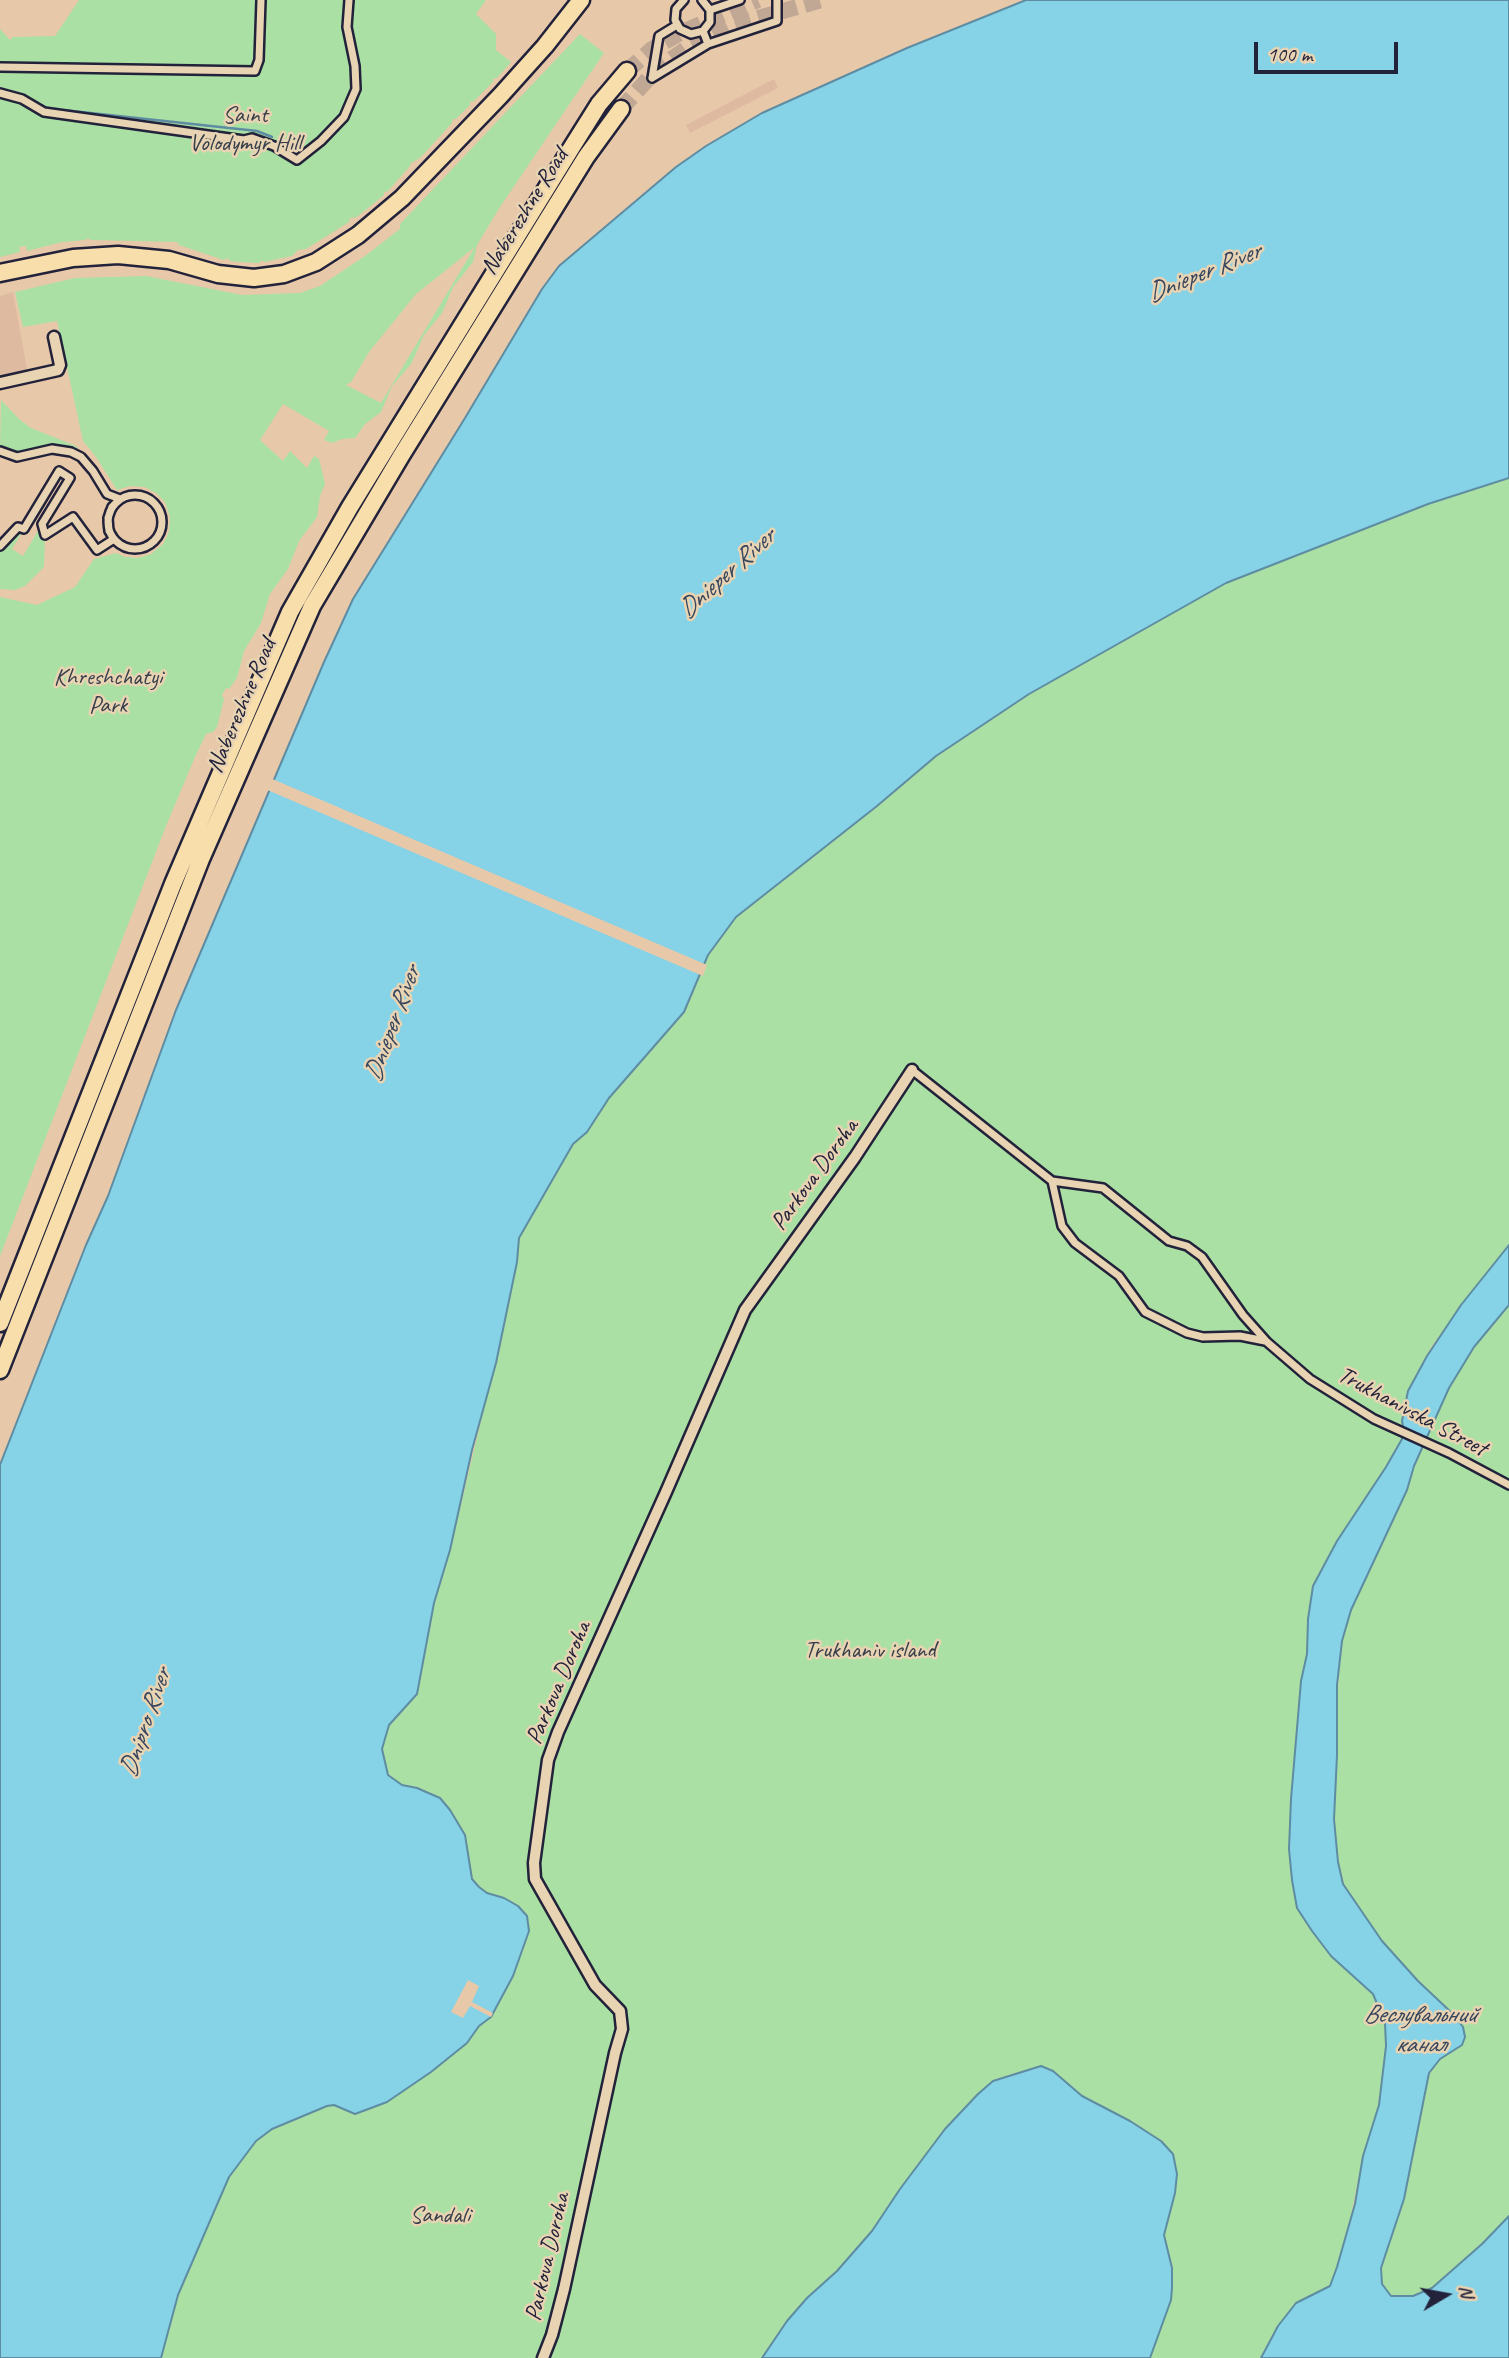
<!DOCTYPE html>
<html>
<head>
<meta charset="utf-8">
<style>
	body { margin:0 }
	#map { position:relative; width:1509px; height:2358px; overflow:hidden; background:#e7c9aa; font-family:Caveat,sans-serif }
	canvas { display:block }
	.north { position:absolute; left:1411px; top:2260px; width:70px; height:70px; -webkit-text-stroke:5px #e8d3b2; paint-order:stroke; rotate:80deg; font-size:19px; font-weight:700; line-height:28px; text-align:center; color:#22223b }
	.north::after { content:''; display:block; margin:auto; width:24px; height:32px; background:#22223b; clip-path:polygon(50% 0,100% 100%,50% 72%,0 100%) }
	.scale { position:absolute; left:1254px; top:42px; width:144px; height:32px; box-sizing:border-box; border:4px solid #22223b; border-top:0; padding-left:9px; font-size:21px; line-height:24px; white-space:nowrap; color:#22223b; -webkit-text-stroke:5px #e8d3b2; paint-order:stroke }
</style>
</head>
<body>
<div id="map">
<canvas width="1509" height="2358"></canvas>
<div class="north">N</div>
<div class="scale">100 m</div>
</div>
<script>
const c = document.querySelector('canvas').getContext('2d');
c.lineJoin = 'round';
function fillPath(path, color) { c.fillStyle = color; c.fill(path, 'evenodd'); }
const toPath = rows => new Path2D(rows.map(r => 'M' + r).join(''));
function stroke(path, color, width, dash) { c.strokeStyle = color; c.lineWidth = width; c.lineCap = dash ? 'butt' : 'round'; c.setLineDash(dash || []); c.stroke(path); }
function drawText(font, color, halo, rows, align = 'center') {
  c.font = font + ' Caveat,sans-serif'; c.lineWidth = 5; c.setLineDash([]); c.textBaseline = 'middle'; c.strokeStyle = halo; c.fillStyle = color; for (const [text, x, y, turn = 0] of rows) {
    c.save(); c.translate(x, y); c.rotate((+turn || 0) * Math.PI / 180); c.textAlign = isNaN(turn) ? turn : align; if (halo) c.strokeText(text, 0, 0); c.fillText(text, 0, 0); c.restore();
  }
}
const built = toPath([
	[774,79,778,88,690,133,686,125],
	[13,292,27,369,0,377,0,296]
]);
const green = toPath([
	[79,0,486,0,476,14,496,34,496,50,511,62,497,78,493,79,493,82,474,101,470,102,470,105,456,119,453,119,452,123,420,158,411,163,410,166,388,191,384,192,384,195,357,217,350,218,349,222,306,249,298,250,292,256,264,262,262,260,259,263,240,262,230,261,228,258,224,260,179,245,177,242,91,240,88,238,85,240,62,242,27,251,26,246,19,247,20,252,0,257,0,29,10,40,13,37,55,36],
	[580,34,604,53,500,207,477,245,473,262,453,287,442,313,424,335,411,364,392,386,381,412,365,424,355,438,342,439,332,443,324,440,329,431,283,404,260,440,283,461,290,451,307,468,314,456,319,459,325,484,320,496,317,517,299,541,288,569,270,594,261,623,244,651,237,678,229,689,226,688,222,695,224,699,217,727,213,732,206,734,195,757,166,826,0,1256,0,597,37,605,75,587,94,559,116,553,125,557,138,558,151,554,163,544,169,532,170,517,165,502,156,493,145,487,130,486,117,490,96,457,83,441,57,321,23,327,15,292,75,278,146,276,242,295,300,293,320,286,365,256,400,229,400,224],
	[475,247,381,403,346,385,351,382,369,352,416,294],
	[1,400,19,419,31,428,76,446,88,462,62,449,17,457,0,451],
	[1509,478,1509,1245,1431,1347,1408,1391,1402,1421,1404,1432,1402,1439,1386,1467,1322,1567,1313,1586,1309,1608,1307,1654,1301,1681,1289,1849,1297,1908,1331,1956,1373,1994,1385,2023,1386,2046,1379,2105,1363,2156,1345,2244,1330,2286,1296,2303,1278,2326,1261,2358,1150,2358,1171,2300,1172,2268,1164,2235,1130,2121,1082,2096,1053,2071,1041,2066,993,2081,978,2094,945,2130,872,2231,837,2271,807,2298,787,2321,762,2358,161,2358,178,2295,216,2207,229,2177,256,2141,272,2129,327,2106,334,2105,355,2114,373,2108,431,2072,467,2043,479,2026,492,2017,525,1946,504,1898,487,1893,472,1879,465,1835,450,1810,440,1798,417,1788,402,1785,387,1775,382,1749,389,1725,417,1694,434,1603,450,1550,505,1322,519,1250,519,1238,573,1144,587,1132,609,1098,639,1062,696,983,708,955,736,917,877,806,936,756,1029,694,1226,583,1428,504],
	[42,524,45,535,44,567,25,586,15,590,0,589,0,546,18,527,24,529,12,549,23,556],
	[1509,1305,1509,2216,1482,2244,1432,2288,1413,2296,1390,2296,1382,2284,1381,2268,1404,2199,1429,2073,1440,2059,1462,2045,1463,2027,1453,2014,1418,1981,1382,1941,1343,1884,1338,1862,1334,1819,1339,1660,1342,1641,1351,1610,1407,1490,1414,1466,1449,1388,1474,1347]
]);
const water = toPath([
	[1026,0,1509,0,1509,478,1428,504,1226,583,1029,694,936,756,877,806,736,917,708,955,684,1012,609,1098,587,1132,573,1144,519,1238,517,1262,496,1363,472,1450,450,1550,434,1603,417,1694,389,1725,382,1749,388,1775,402,1785,417,1788,440,1798,450,1810,465,1835,472,1879,479,1887,487,1893,504,1898,518,1906,527,1916,529,1931,513,1976,491,2017,479,2026,467,2043,431,2072,387,2102,355,2114,334,2105,327,2106,272,2129,256,2141,229,2177,216,2207,178,2295,161,2358,0,2358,0,1465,86,1245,108,1196,176,1010,324,662,353,599,465,418,542,289,559,266,676,167,706,146,762,113,907,48,1026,0],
	[1509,1245,1509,1305,1474,1347,1449,1388,1414,1466,1407,1490,1351,1610,1342,1641,1337,1685,1337,1755,1334,1819,1338,1862,1343,1884,1382,1941,1418,1981,1453,2014,1463,2027,1465,2037,1462,2045,1440,2059,1429,2073,1404,2199,1381,2268,1382,2284,1391,2296,1413,2296,1432,2288,1482,2244,1509,2216,1509,2358,1261,2358,1278,2326,1296,2303,1330,2286,1337,2267,1355,2204,1363,2156,1379,2105,1386,2046,1385,2023,1373,1994,1331,1956,1312,1931,1297,1908,1292,1880,1289,1849,1291,1799,1301,1681,1307,1654,1308,1619,1313,1586,1337,1541,1386,1467,1402,1439,1404,1432,1402,1421,1408,1391,1427,1356,1461,1305,1509,1245],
	[1041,2066,1053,2071,1082,2096,1130,2121,1161,2141,1173,2154,1177,2174,1175,2193,1164,2235,1172,2268,1172,2288,1171,2300,1150,2358,762,2358,787,2321,807,2298,837,2271,872,2231,900,2189,945,2129,978,2094,993,2081,1041,2066]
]);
const pier = toPath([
	[270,778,707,965,703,976,265,789],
	[468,1980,479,1986,472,2002,493,2013,491,2017,470,2006,463,2018,451,2012]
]);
const stream = toPath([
	[63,110,257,131,272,137]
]);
const primaryTunnel = toPath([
	[627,71,652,49,682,32,758,0],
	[621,109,655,71,687,48,733,25,822,0]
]);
const pedestrian = toPath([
	[684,0,676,9,675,20,680,29,691,34,703,31,710,22,710,10,702,0],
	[710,10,740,0],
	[703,31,708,44,777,21,777,0],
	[0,67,255,71,259,60,261,0],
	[652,78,708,44],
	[652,78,659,36,677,25],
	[0,93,22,99,44,112,244,140,252,138,274,146,297,160,321,141,344,117,356,89,355,66,347,27,349,0],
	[0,451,17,457,52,449,71,452,81,457,93,471,107,494,120,499,112,507,108,518,109,531,114,539,97,550,73,517,45,535,42,524,70,478,59,471,24,529,18,527,0,546],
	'108 522a27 27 0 1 1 54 0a27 27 0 1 1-54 0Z',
	[912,1070,1052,1181,1103,1188,1169,1241,1187,1246,1202,1257,1243,1315,1267,1342,1310,1379,1374,1419,1449,1453,1509,1485],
	[1052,1181,1062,1226,1075,1243,1119,1276,1145,1312,1187,1333,1203,1337,1240,1336,1265,1341]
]);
const minor = toPath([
	[0,383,58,370,60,365,54,337],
	[543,2358,552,2335,564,2289,615,2053,622,2029,620,2011,595,1985,535,1879,534,1863,548,1760,558,1732,666,1492,745,1310,855,1157,912,1070]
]);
const primary = toPath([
	[0,273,73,258,118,255,169,260,218,274,254,278,284,274,316,262,358,235,402,198,501,95,545,46,581,0],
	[0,1323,173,884,290,612,350,507,572,147,599,104,627,71],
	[0,1370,201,859,312,606,401,456,586,157,621,109]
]);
const parkNames = [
	["Saint",245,116],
	["Volodymyr Hill",245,144],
	["Khreshchatyi",108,678],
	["Park",108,706],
	["Trukhaniv island",870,1651],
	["Sandali",440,2216]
];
const streetNames = [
	["Naberezhne Road",525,212,-58],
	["Naberezhne Road",242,706,-67],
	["Parkova Doroha",815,1175,-54],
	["Trukhanivska Street",1412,1412,28],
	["Parkova Doroha",559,1683,-67],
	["Parkova Doroha",548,2257,-77]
];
const waterNames = [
	["Dnieper River",1204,273,-22],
	["Dnieper River",727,574,-42],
	["Dnieper River",393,1024,-70],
	["Dnipro River",146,1723,-71],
	["Веслувальний",1420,2015],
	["канал",1420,2045]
];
fillPath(built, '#debba0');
fillPath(green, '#aae0a3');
fillPath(water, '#86d2e6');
stroke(water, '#5e8ca2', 2);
fillPath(pier, '#e7c9aa');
stroke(stream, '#5e8ca2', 2.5);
stroke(primaryTunnel, '#c0a894', 16, [16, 8]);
stroke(pedestrian, '#22223b', 12);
stroke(minor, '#22223b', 15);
stroke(primary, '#22223b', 21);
stroke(pedestrian, '#e8d3b2', 7);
stroke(minor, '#e8d3b2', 10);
stroke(primary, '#f8deab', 16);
drawText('24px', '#363e4b', '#e8d3b2', parkNames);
drawText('24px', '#22223b', '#e8d3b2', streetNames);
drawText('italic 26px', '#36455d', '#e8d3b2', waterNames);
</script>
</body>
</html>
